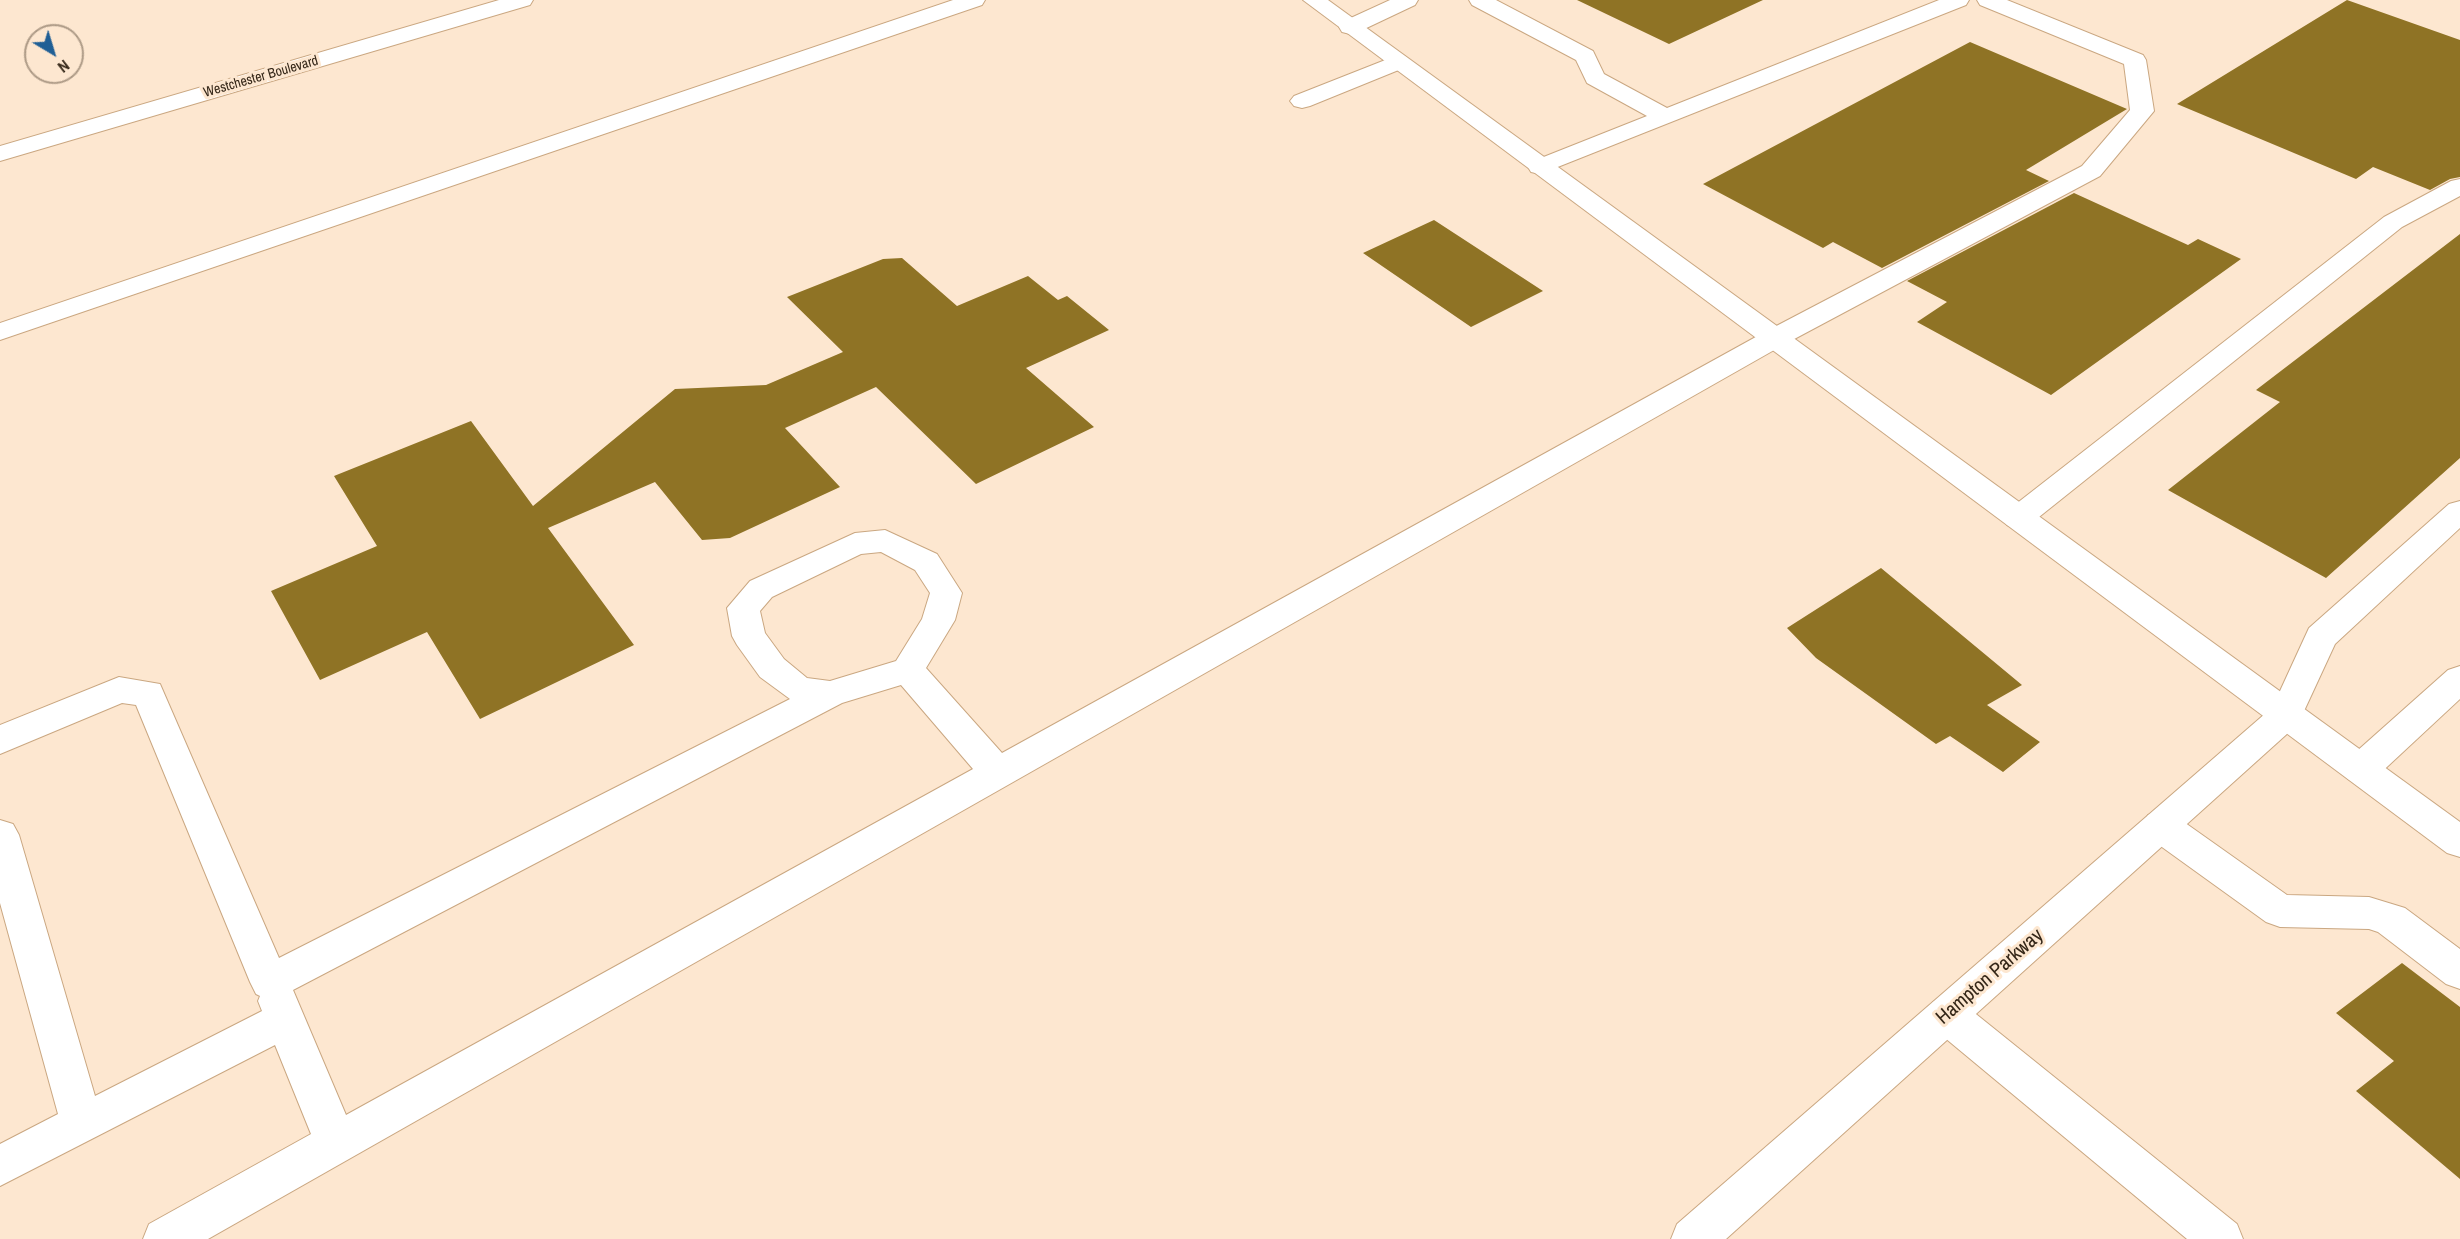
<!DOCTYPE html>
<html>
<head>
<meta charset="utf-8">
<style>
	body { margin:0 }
	#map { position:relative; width:2460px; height:1239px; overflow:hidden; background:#fde7d0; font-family:"Archivo Narrow",sans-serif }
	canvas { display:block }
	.north { position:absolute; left:24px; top:24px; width:60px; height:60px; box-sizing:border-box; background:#fde7d0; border:2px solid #ad9a86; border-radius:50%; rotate:142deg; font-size:16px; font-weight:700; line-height:24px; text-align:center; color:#352718 }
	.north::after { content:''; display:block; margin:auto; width:21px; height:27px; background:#205f95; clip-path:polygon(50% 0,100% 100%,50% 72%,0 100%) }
</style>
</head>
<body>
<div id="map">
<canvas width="2460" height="1239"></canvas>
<div class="north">N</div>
</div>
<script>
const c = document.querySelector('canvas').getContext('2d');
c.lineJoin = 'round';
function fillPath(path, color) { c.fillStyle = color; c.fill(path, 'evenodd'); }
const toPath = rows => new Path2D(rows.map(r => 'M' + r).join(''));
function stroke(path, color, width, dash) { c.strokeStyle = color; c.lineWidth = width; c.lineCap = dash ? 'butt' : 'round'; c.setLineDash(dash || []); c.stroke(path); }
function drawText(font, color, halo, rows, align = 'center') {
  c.font = font + ' "Archivo Narrow",sans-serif'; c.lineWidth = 6; c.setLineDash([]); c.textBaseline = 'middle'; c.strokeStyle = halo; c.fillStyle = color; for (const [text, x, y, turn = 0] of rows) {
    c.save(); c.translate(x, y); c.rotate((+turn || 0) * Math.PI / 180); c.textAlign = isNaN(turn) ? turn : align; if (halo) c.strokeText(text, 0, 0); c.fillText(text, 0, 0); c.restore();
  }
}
const building = toPath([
	[1577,0,1763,0,1669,44],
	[2347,0,2460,40,2460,177,2450,179,2430,190,2373,167,2356,179,2177,104],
	[1970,42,2127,109,2026,170,2049,181,1882,268,1833,242,1823,248,1703,184],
	[2074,193,2188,245,2198,239,2241,259,2051,395,1917,322,1947,302,1907,281],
	[1434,220,1543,291,1471,327,1363,253],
	[2460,234,2460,458,2326,578,2168,490,2280,402,2256,390],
	[902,258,957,306,1028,276,1058,300,1067,296,1109,330,1026,368,1094,427,976,484,876,387,785,428,840,487,730,538,702,540,655,482,548,528,634,645,480,719,427,632,320,680,271,591,377,546,334,476,471,421,533,506,675,389,766,385,843,352,787,297,883,259],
	[1881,568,2022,685,1987,705,2040,742,2003,772,1950,736,1936,744,1816,658,1787,628],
	[2402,963,2460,1007,2460,1179,2356,1091,2394,1061,2336,1013]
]);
const service = toPath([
	[953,0,985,0,982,5,0,340,0,323,953,0],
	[1390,0,1418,0,1415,5,1358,32,1350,34,1342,32,1339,27,1342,22,1390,0],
	[1469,0,1496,0,1593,51,1604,74,1667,108,1939,0,1969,0,1966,5,1540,174,1531,172,1528,167,1531,162,1647,116,1587,83,1576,60,1472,5,1469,0],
	[1977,0,2007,0,2143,55,2146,60,2154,111,2100,176,1783,345,208,1239,143,1239,149,1224,311,1134,275,1045,0,1186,0,1144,58,1114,0,903,0,820,13,824,19,835,95,1096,262,1011,258,1001,260,996,256,994,250,982,136,705,122,703,0,754,0,725,119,677,160,684,279,958,790,699,760,677,737,645,732,636,727,608,750,581,855,533,885,530,937,554,962,593,955,620,926,668,1002,753,1763,333,2082,166,2130,110,2124,64,1980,5,1977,0],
	[881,552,915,570,930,593,922,619,896,661,830,681,807,678,784,659,765,633,760,611,772,597,861,554,881,552],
	[901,685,973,769,346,1115,293,990,842,703,901,685],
	[1398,55,1406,57,1409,62,1406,67,1310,106,1302,108,1294,106,1290,101,1294,96,1398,55],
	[2460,179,2460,196,2402,227,2029,525,2018,529,2007,525,2002,518,2007,511,2384,217,2451,181,2460,179],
	[2460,501,2460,528,2335,644,2298,724,2286,728,2274,724,2269,715,2309,628,2449,504,2460,501],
	[2460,666,2460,699,2374,779,2361,783,2348,779,2343,769,2348,759,2448,670,2460,666],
	[2161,811,2174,815,2287,895,2369,897,2405,908,2460,949,2460,989,2446,984,2378,932,2369,929,2280,927,2266,922,2148,837,2143,826,2148,815,2161,811],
	[1947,997,1961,1002,2237,1224,2243,1239,2187,1239,1933,1028,1927,1015,1933,1002,1947,997]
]);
const minor = toPath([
	[499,0,533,0,530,5,0,161,0,146,499,0],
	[2286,702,2298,706,2303,715,2298,724,1726,1239,1671,1239,1677,1224,2274,706,2286,702]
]);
const secondary = toPath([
	[1303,0,1328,0,2460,822,2460,857,2447,853,1303,0]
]);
const farStreetnames = [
	["Westchester Boulevard",261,77,-16]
];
const nearStreetnames = [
	["Hampton Parkway",1990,977,-41]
];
fillPath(building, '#8f7325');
stroke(service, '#caa781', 2);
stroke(minor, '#caa781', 2);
stroke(secondary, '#caa781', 2);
fillPath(service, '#fff');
fillPath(minor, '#fff');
fillPath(secondary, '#fff');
drawText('14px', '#352718', '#fde7d0', farStreetnames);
drawText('20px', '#352718', '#fde7d0', nearStreetnames);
</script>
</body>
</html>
